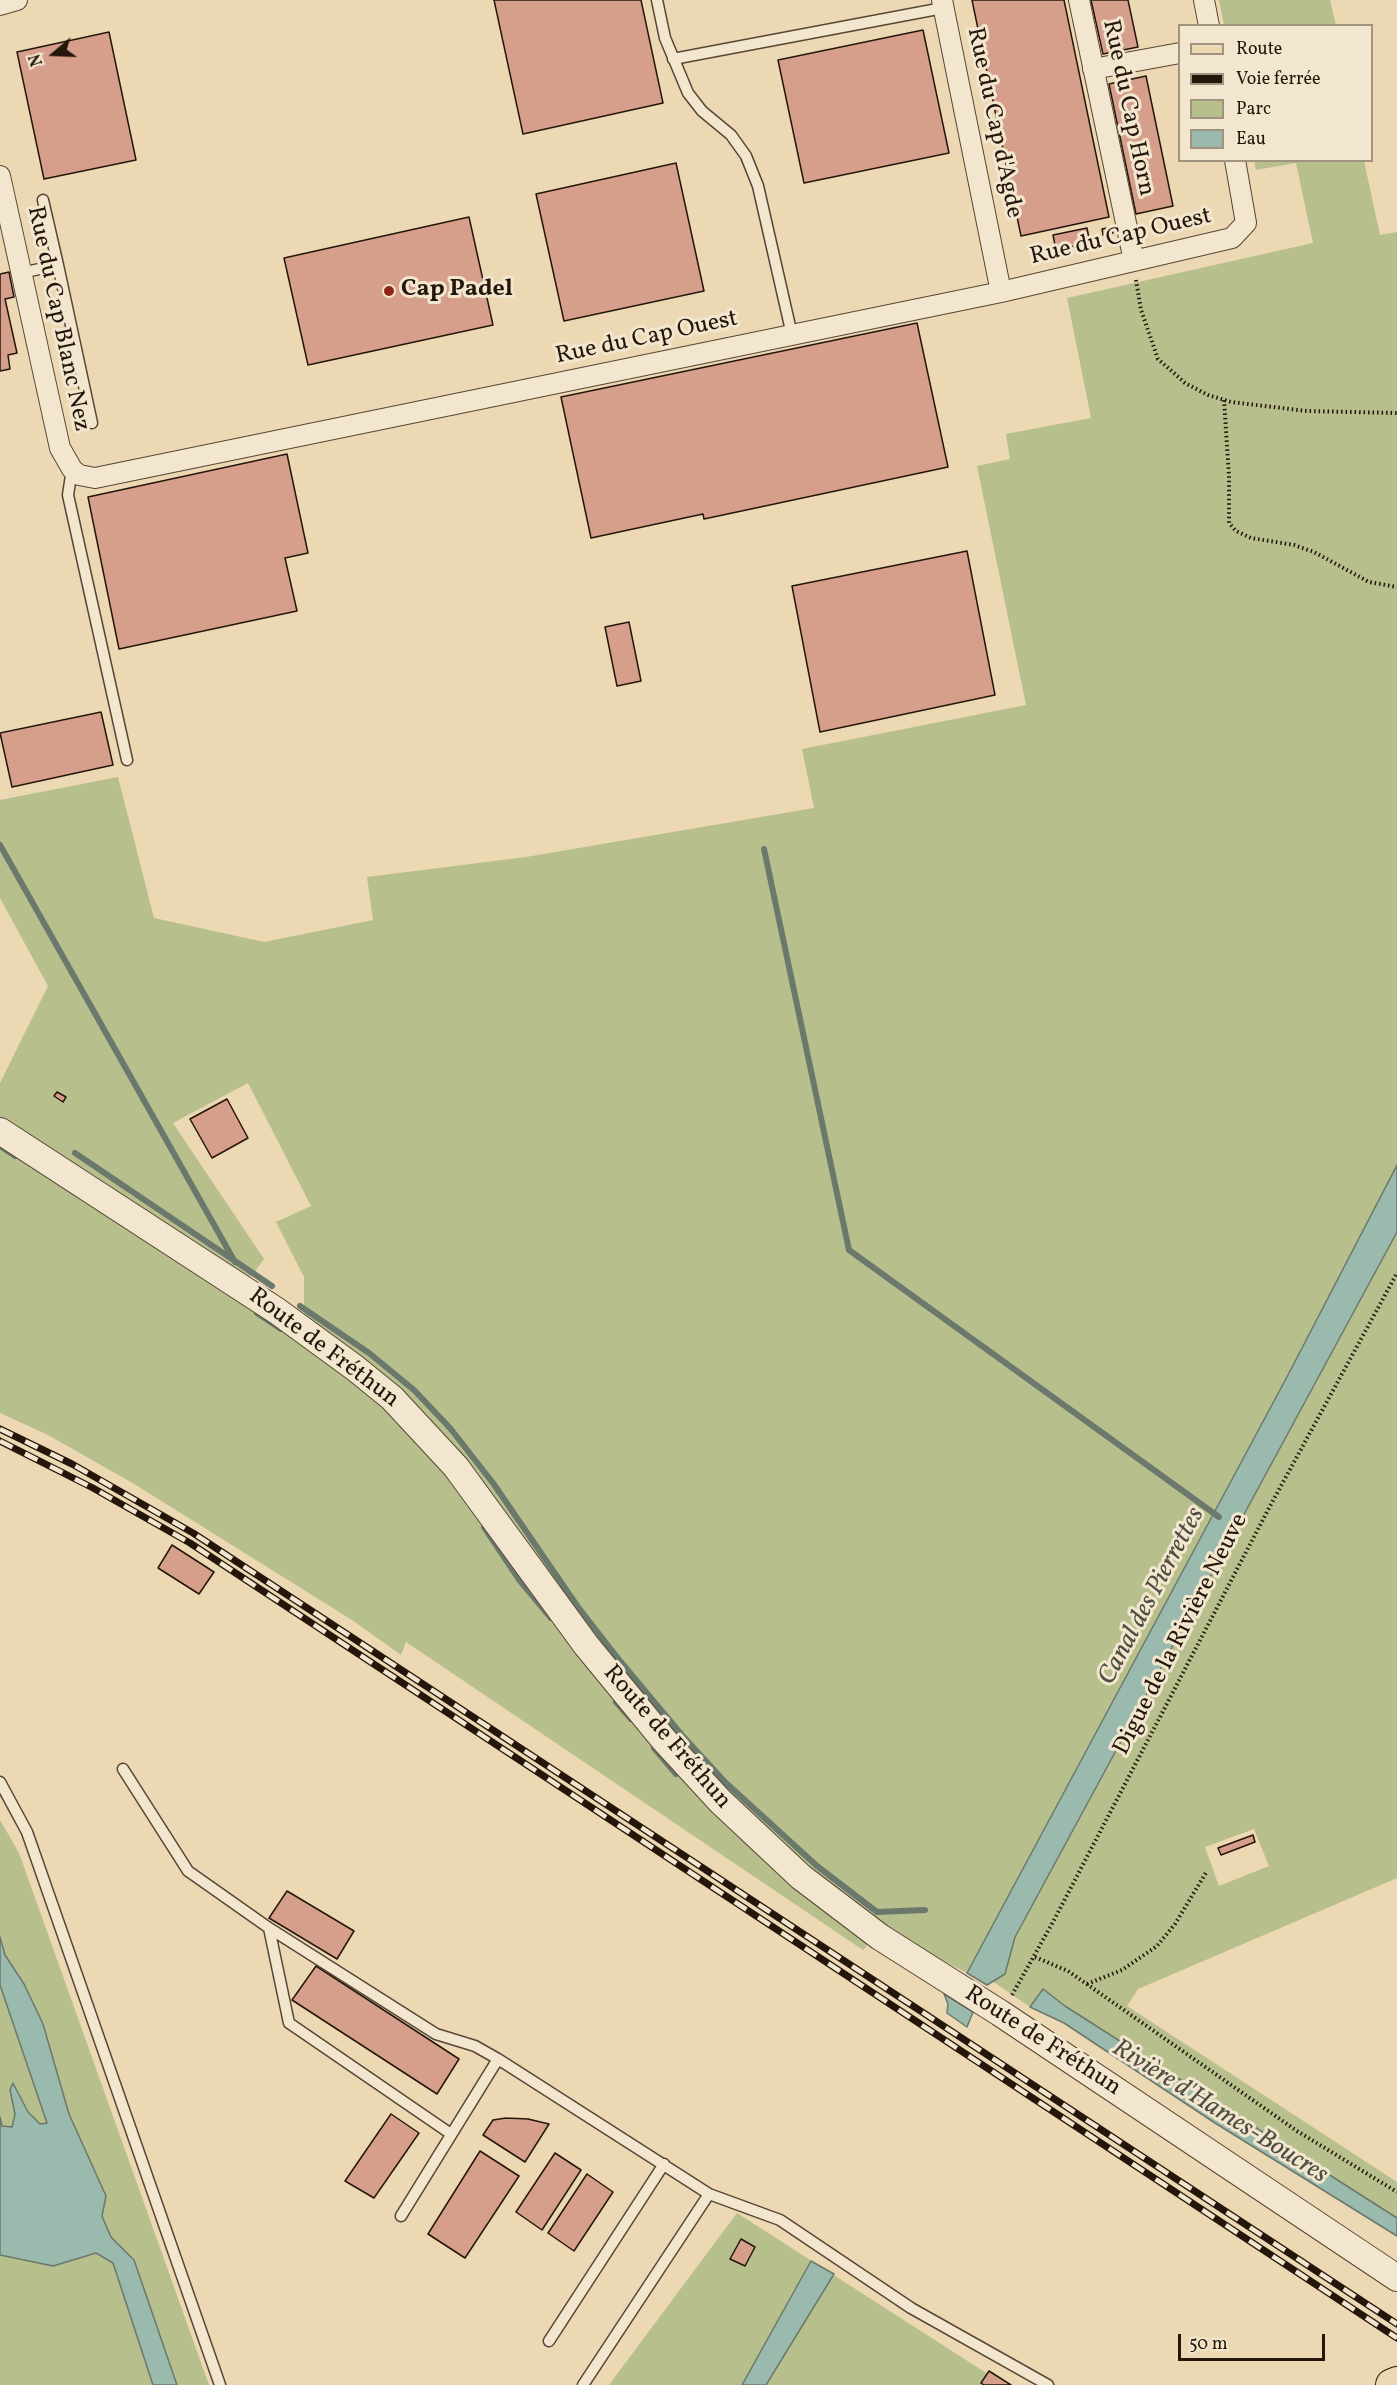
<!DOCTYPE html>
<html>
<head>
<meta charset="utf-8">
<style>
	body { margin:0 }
	#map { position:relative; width:1397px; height:2385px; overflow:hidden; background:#ecd8b3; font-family:Vollkorn,serif }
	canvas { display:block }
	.legend { position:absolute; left:1178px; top:24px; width:195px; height:138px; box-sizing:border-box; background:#f3e6ce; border:2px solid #a19380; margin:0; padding:8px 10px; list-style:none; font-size:18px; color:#25160b }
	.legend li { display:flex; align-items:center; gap:12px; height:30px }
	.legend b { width:30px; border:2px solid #a19380 }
	.north { position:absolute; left:24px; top:24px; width:60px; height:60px; -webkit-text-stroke:4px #f3e6ce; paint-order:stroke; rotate:251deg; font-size:16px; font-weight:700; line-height:24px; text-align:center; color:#25160b }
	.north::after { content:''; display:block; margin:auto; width:21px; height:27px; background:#25160b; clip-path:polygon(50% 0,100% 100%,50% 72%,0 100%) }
	.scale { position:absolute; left:1178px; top:2334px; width:147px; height:27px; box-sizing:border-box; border:3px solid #25160b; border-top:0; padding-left:8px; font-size:18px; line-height:21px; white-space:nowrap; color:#25160b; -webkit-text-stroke:4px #f3e6ce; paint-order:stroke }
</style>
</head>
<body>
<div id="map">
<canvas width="1397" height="2385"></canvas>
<ul class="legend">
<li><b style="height:8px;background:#ecd8b3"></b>Route</li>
<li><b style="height:8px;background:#25160b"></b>Voie ferrée</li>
<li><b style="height:16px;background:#b7bf8d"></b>Parc</li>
<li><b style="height:16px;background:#99baad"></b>Eau</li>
</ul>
<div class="north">N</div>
<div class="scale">50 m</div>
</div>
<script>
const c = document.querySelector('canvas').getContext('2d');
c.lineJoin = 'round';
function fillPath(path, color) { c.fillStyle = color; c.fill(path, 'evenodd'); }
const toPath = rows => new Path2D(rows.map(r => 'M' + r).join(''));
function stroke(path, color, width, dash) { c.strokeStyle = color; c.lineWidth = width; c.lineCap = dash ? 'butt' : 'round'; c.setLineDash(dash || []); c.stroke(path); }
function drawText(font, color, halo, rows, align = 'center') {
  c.font = font + ' Vollkorn,serif'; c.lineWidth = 6; c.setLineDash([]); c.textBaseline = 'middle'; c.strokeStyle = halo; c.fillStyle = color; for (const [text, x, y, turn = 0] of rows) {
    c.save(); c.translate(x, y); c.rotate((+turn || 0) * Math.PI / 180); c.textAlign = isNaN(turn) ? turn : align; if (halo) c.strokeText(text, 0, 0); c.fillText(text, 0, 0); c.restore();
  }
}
const green = toPath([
	[1219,0,1330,0,1336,25,1224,25],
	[1254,161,1364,161,1380,235,1397,232,1397,1165,1288,1375,967,1973,881,1928,863,1950,406,1642,401,1655,352,1620,131,1482,46,1434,0,1413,0,1083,48,986,0,898,0,800,118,777,154,918,264,942,373,920,367,877,526,857,814,808,802,749,1026,705,977,466,1010,459,1006,434,1091,418,1067,298,1313,243,1296,163,1256,170],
	[248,1083,311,1206,276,1222,304,1277,304,1319,250,1278,264,1259,173,1123],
	[1397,1232,1397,1878,1138,1989,1127,2006,1397,2182,1397,2218,1065,2006,1043,1990,1030,2007,992,1981,1005,1974,1015,1937],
	[1254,1829,1269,1866,1219,1886,1205,1847],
	[0,1820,19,1853,209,2385,0,2385],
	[737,2213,1005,2385,609,2385]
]);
const water = toPath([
	[1397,1165,1397,1232,1015,1937,1005,1974,987,1985,967,1973,1288,1375,1397,1165],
	[0,1937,5,1955,24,1984,43,2024,69,2114,106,2196,102,2216,111,2237,134,2260,177,2385,153,2385,113,2263,96,2253,53,2266,0,2255,0,2117,2,2126,12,2127,15,2114,10,2090,13,2083,28,2112,40,2124,47,2123,0,1985,0,1937],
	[1043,1989,1065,2006,1397,2218,1397,2236,1215,2123,1064,2023,1030,2007,1043,1989],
	[944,1994,973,2012,967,2027,947,2013,948,2004,944,1994],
	[811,2261,834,2274,766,2385,742,2385,811,2261]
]);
const stream = toPath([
	[0,845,235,1262],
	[764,849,849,1250,1219,1517],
	[0,1146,15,1156],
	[75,1153,272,1286],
	[300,1306,369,1353,414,1390,450,1428,493,1483,578,1607,620,1661,681,1734,725,1782,817,1866,877,1912,925,1910],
	[257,1313,281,1329],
	[484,1527,520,1581,551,1618],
	[616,1702,631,1719],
	[654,1748,676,1774]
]);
const building = toPath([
	[494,0,641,0,663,103,523,134,494,0],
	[972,0,1064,0,1109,217,1021,236,972,0],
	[1091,0,1128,0,1138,47,1103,54,1091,0],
	[923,30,949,153,804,183,778,60,923,30],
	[109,32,136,160,44,179,17,52,109,32],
	[1146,76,1173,206,1136,214,1109,84,1146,76],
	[676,163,704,291,564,321,536,194,676,163],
	[469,217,493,325,308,365,284,258,469,217],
	[1112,227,1113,233,1103,235,1102,229,1112,227],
	[1087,228,1090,243,1056,250,1053,235,1087,228],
	[9,272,14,297,5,299,17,353,8,355,10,369,0,371,0,274,9,272],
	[917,323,948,467,704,519,703,514,591,538,561,397,917,323],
	[287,454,308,553,285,558,297,611,119,649,88,497,287,454],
	[967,551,995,695,820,732,792,586,967,551],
	[629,622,641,681,617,686,605,627,629,622],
	[101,712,113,765,12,787,0,733,101,712],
	[57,1092,66,1097,63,1102,54,1096,57,1092],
	[227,1099,248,1138,212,1158,190,1119,227,1099],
	[172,1545,214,1572,199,1594,158,1568,172,1545],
	[1253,1835,1255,1842,1221,1855,1218,1848,1253,1835],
	[287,1891,354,1931,337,1959,269,1918,287,1891],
	[316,1966,459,2059,437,2094,292,2000,316,1966],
	[391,2114,419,2133,374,2198,345,2181,391,2114],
	[506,2118,528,2119,549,2124,525,2162,483,2135,493,2120,506,2118],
	[480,2151,519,2176,465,2258,428,2234,480,2151],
	[555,2153,581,2170,542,2230,516,2212,555,2153],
	[587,2174,613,2192,574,2251,548,2233,587,2174],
	[741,2239,755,2247,745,2266,730,2259,741,2239],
	[989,2371,1011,2385,984,2385,981,2383,989,2371]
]);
const path = toPath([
	[1136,280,1141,310,1158,359,1185,383,1208,395,1231,402,1307,411,1397,413],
	[1224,400,1229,476,1229,523,1236,531,1251,538,1294,545,1314,552,1369,582,1397,587],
	[1035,1957,1068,1971,1297,2131,1397,2192],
	[1087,1984,1122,1970,1157,1946,1175,1924,1207,1871],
	[1012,1995,1053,1922,1269,1508,1397,1273]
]);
const service = toPath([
	[657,0,665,38,688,93,702,111,731,135,746,156,758,186,792,335],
	[673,59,943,8],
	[43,200,58,265],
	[21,273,58,265,92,423],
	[72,469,68,495,127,760],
	[123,1769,188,1871,269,1928,436,2034,475,2046,498,2059,709,2194],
	[0,1782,27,1832,220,2385],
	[269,1928,289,2023,451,2134],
	[401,2216,498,2059],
	[549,2341,664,2164],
	[583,2385,709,2194,780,2220,911,2308,1048,2385]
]);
const minor = toPath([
	[942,0,1001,292],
	[1079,0,1134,261],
	[1204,0,1209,26],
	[0,5,17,0],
	[1093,69,1180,53],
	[0,176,60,448,72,469,79,475,95,478,1001,292,1232,238,1246,223,1235,160]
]);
const tertiary = toPath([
	[0,1131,277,1311,355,1368,392,1398,456,1467,586,1645,664,1740,720,1801,801,1877,880,1937,1000,2013,1397,2278]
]);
const primary = toPath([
	[1392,2385,1397,2383]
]);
const rail = toPath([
	[0,1429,72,1464,193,1533,1397,2324],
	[0,1441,93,1488,190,1543,1397,2338]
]);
const markers = [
	[389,291,6,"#8f2418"]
];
const streetNames = [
	["Rue du Cap Horn",1127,108,78],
	["Rue du Cap d'Agde",993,123,78],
	["Rue du Cap Ouest",1121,238,-13],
	["Rue du Cap Blanc Nez",57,319,78],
	["Rue du Cap Ouest",647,339,-12],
	["Route de Fréthun",323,1349,37],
	["Digue de la Rivière Neuve",1182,1635,-63],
	["Route de Fréthun",666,1738,49],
	["Route de Fréthun",1042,2042,33]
];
const poiNames = [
	["Cap Padel",401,291]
];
const waterNames = [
	["Canal des Pierrettes",1153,1597,-62],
	["Rivière d'Hames-Boucres",1219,2113,32]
];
fillPath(green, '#b7bf8d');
fillPath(water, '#99baad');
stroke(water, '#6b786c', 1.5);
stroke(stream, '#6b786c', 6);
fillPath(building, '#d69f8c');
stroke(building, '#25160b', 1.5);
stroke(service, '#574635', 13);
stroke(minor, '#574635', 22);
stroke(tertiary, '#574635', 28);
stroke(primary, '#25160b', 34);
stroke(path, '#25160b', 4, [1.5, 3]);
stroke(service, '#f3e6ce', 10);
stroke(minor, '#f3e6ce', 20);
stroke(tertiary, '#f3e6ce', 26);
stroke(primary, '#ecd8b3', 32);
stroke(rail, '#25160b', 7);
stroke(rail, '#f3e6ce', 4.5, [14]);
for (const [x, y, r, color] of markers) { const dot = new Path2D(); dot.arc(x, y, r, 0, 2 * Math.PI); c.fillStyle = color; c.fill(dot); stroke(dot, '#f3e6ce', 2); }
drawText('24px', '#25160b', '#f3e6ce', streetNames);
drawText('bold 24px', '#25160b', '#f3e6ce', poiNames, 'left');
drawText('italic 26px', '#4e4f44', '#f3e6ce', waterNames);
</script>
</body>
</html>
